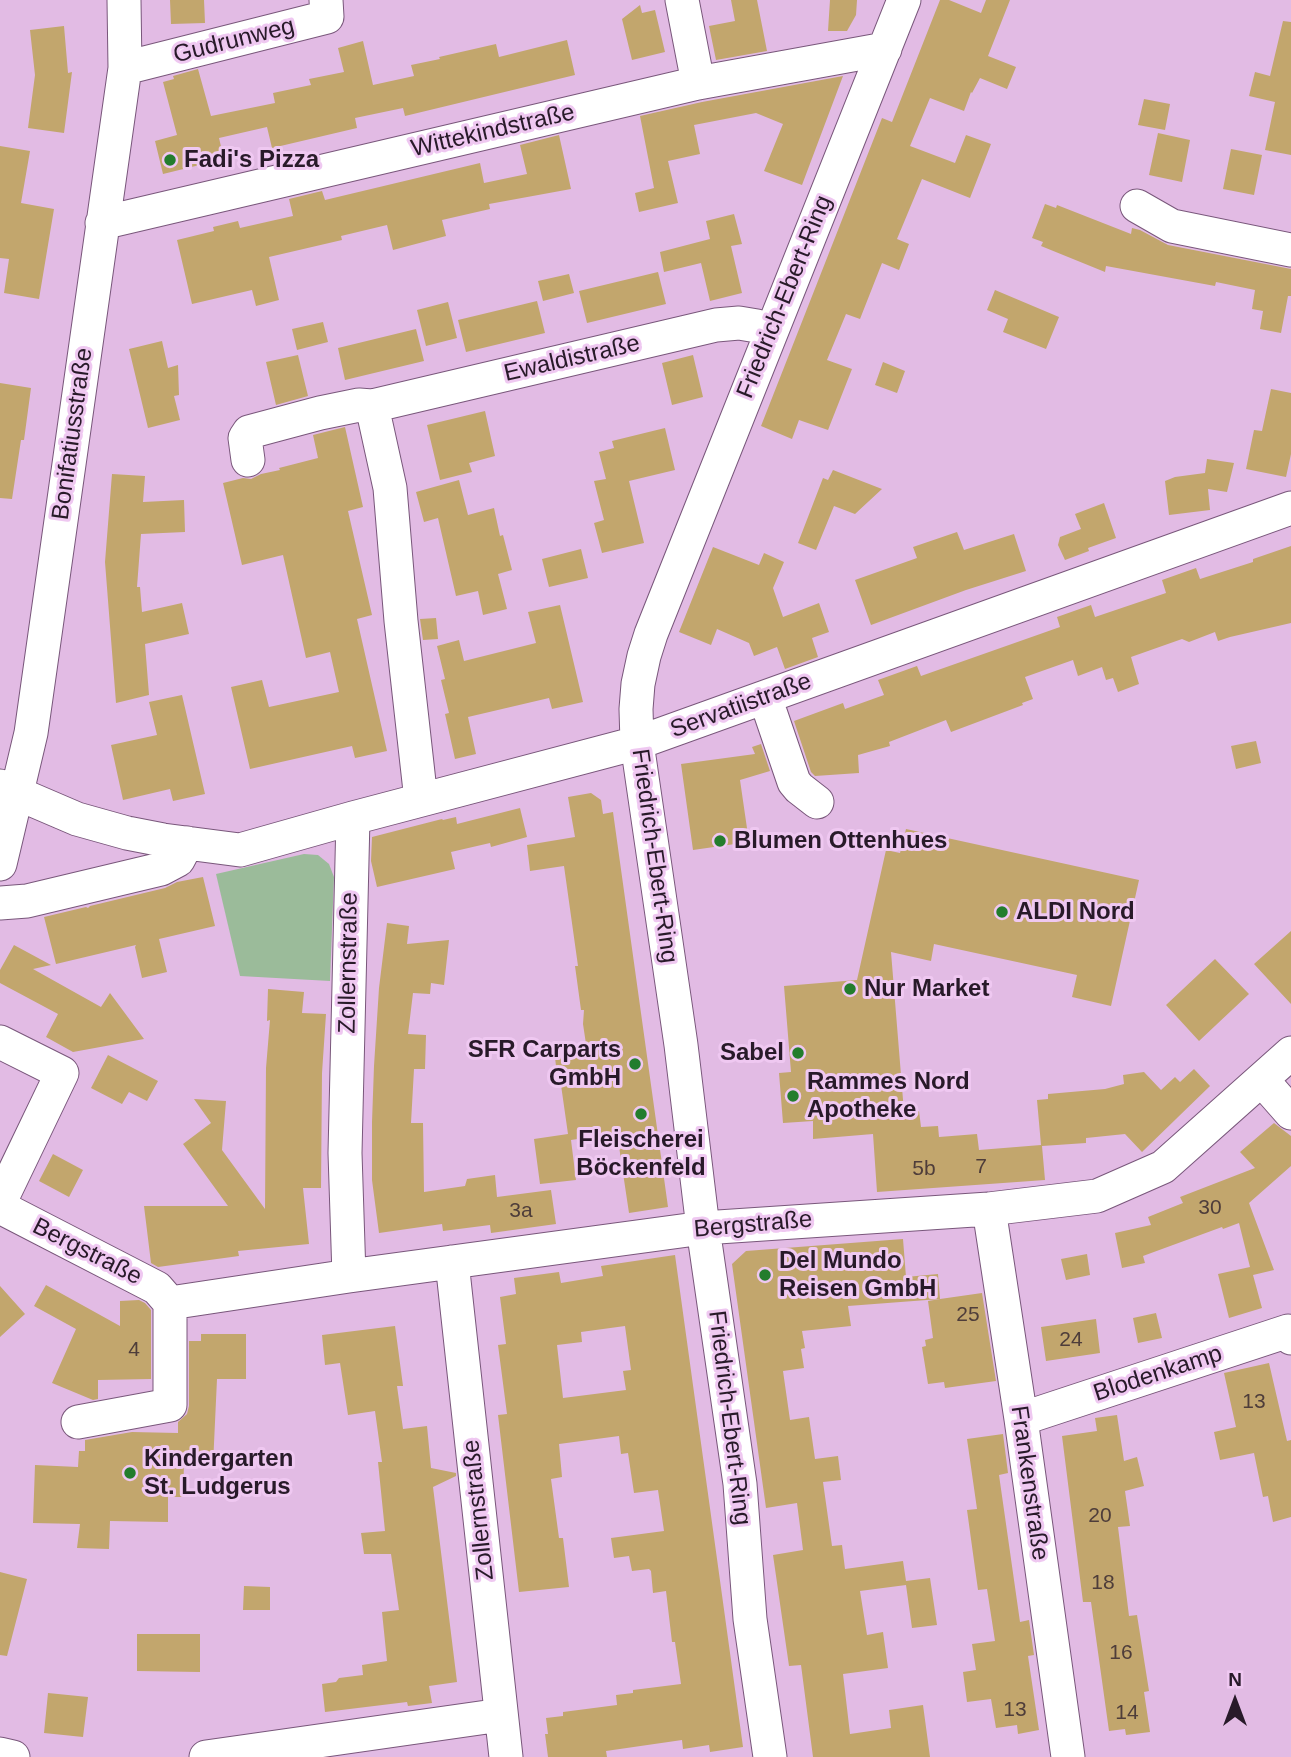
<!DOCTYPE html>
<html>
<head>
<meta charset="utf-8">
<style>
	body { margin:0 }
	#map { position:relative; width:1291px; height:1757px; overflow:hidden; background:#e2bbe4; font-family:Helvetica,sans-serif }
	canvas { display:block }
	.north { position:absolute; left:1200px; top:1666px; width:70px; height:70px; -webkit-text-stroke:5px #efc8f1; paint-order:stroke; rotate:0deg; font-size:19px; font-weight:700; line-height:28px; text-align:center; color:#281a29 }
	.north::after { content:''; display:block; margin:auto; width:24px; height:32px; background:#281a29; clip-path:polygon(50% 0,100% 100%,50% 72%,0 100%) }
</style>
</head>
<body>
<div id="map">
<canvas width="1291" height="1757"></canvas>
<div class="north">N</div>
</div>
<script>
const c = document.querySelector('canvas').getContext('2d');
c.lineJoin = 'round';
function fillPath(path, color) { c.fillStyle = color; c.fill(path, 'evenodd'); }
const toPath = rows => new Path2D(rows.map(r => 'M' + r).join(''));
function stroke(path, color, width, dash) { c.strokeStyle = color; c.lineWidth = width; c.lineCap = dash ? 'butt' : 'round'; c.setLineDash(dash || []); c.stroke(path); }
function drawText(font, color, halo, rows, align = 'center') {
  c.font = font + ' Helvetica,sans-serif'; c.lineWidth = 6; c.setLineDash([]); c.textBaseline = 'middle'; c.strokeStyle = halo; c.fillStyle = color; for (const [text, x, y, turn = 0] of rows) {
    c.save(); c.translate(x, y); c.rotate((+turn || 0) * Math.PI / 180); c.textAlign = isNaN(turn) ? turn : align; if (halo) c.strokeText(text, 0, 0); c.fillText(text, 0, 0); c.restore();
  }
}
const green = toPath([
	[304,854,318,855,329,864,334,877,330,981,240,976,216,874]
]);
const building = toPath([
	[170,0,204,0,205,23,171,24],
	[731,0,757,0,767,51,716,60,709,26,735,21],
	[830,0,857,0,856,15,847,31,828,31],
	[940,0,949,0,981,13,986,0,1010,0,988,56,1016,67,1007,89,980,78,972,93,971,92,964,111,930,98,910,146,955,163,966,135,991,144,970,198,922,179,897,239,909,244,899,270,882,263,860,319,846,314,827,360,852,369,828,430,799,420,792,439,761,426,882,118,892,122],
	[640,5,642,13,655,10,665,52,632,60,622,19],
	[1283,21,1291,22,1291,155,1265,150,1275,102,1249,96,1255,72,1270,76],
	[64,26,68,73,72,72,64,133,28,128,35,75,30,30],
	[567,40,575,75,405,116,403,108,355,118,357,128,272,148,267,127,219,138,224,159,163,174,155,141,177,135,163,82,174,79,173,76,198,69,211,116,275,103,273,93,311,85,309,79,344,72,338,48,363,41,373,85,414,76,411,65,440,59,439,57,496,44,499,57],
	[843,76,802,185,764,171,783,124,756,113,694,125,700,154,668,161,678,203,639,212,635,193,654,188,640,116,702,102],
	[1144,99,1170,104,1165,130,1138,125],
	[1158,133,1190,140,1182,182,1149,175],
	[559,135,571,189,489,204,490,209,442,220,446,236,393,250,387,225,341,236,342,240,269,257,279,300,256,306,252,290,192,304,177,240,214,231,213,227,238,221,240,228,293,216,289,199,322,191,325,200,480,163,484,183,527,174,520,145],
	[0,146,30,151,21,203,54,209,39,299,4,293,9,259,0,258],
	[1231,149,1262,155,1254,195,1223,189],
	[1045,204,1056,208,1057,205,1131,234,1132,228,1140,230,1168,245,1291,269,1291,296,1288,296,1281,333,1260,329,1263,311,1252,309,1255,290,1216,282,1215,286,1106,266,1105,272,1041,246,1043,242,1032,238],
	[734,214,742,244,731,246,742,293,710,301,701,263,664,272,660,252,710,239,706,221],
	[658,272,666,304,587,323,579,291],
	[569,274,574,293,543,301,538,281],
	[995,290,1059,317,1046,349,1003,332,1008,319,987,310],
	[537,301,545,333,466,352,458,320],
	[448,302,457,338,426,346,417,310],
	[323,322,328,342,297,350,292,329],
	[416,329,424,361,345,380,338,348],
	[162,341,168,368,178,365,179,395,174,396,180,420,148,428,129,349],
	[298,355,308,396,276,405,266,362],
	[693,355,703,397,672,405,662,363],
	[883,362,905,371,897,393,875,385],
	[0,383,31,388,24,440,21,440,12,499,0,498],
	[1271,389,1291,393,1291,454,1286,477,1246,469,1254,430,1262,431],
	[485,411,495,456,469,463,472,472,440,480,427,425],
	[345,427,363,507,348,511,372,615,357,619,387,751,355,758,352,746,250,769,231,687,262,680,269,707,339,692,330,652,306,658,283,555,242,565,223,483,243,478,251,479,261,474,280,470,279,468,318,458,313,435],
	[665,428,675,470,629,481,644,543,602,553,594,523,604,520,594,481,606,479,599,452,614,448,612,441],
	[1207,459,1234,463,1227,492,1208,489,1210,510,1169,515,1165,481,1175,477,1205,473],
	[833,470,882,489,855,514,834,506,816,550,798,543,823,478,828,480],
	[112,474,145,476,143,502,184,500,185,532,141,534,137,587,140,587,142,612,182,603,189,634,145,644,149,695,116,703,105,562],
	[459,480,468,515,494,508,500,536,503,535,512,570,498,574,507,609,483,615,478,591,456,596,438,518,424,522,416,492],
	[1104,503,1116,538,1088,548,1089,551,1065,560,1058,545,1060,537,1081,529,1075,514],
	[957,532,964,550,1014,534,1026,571,966,590,871,625,855,580,917,558,913,547],
	[1291,546,1291,623,1230,637,1218,641,1215,632,1189,642,1182,639,1131,657,1139,684,1118,692,1113,678,1106,680,1102,667,1078,676,1073,660,1025,677,1033,699,1022,703,1023,705,951,732,946,720,889,742,890,746,858,755,859,773,815,776,811,772,794,721,843,703,845,709,884,695,878,680,917,666,921,676,1060,627,1057,617,1091,605,1095,617,1166,593,1162,580,1196,568,1200,579,1253,562,1253,559],
	[713,547,759,565,764,553,784,562,773,588,783,617,819,603,829,632,812,638,818,657,785,669,777,647,754,656,749,643,717,629,711,645,679,632],
	[581,549,588,578,549,587,542,559],
	[560,605,583,702,552,709,549,698,468,717,476,754,455,759,445,714,449,713,441,680,445,679,437,646,459,640,464,661,536,643,528,612],
	[436,618,438,639,423,640,420,619],
	[182,695,205,794,173,801,170,789,123,800,111,745,157,735,149,702],
	[1256,741,1261,763,1236,769,1231,746],
	[761,744,770,771,740,780,749,842,693,850,681,764,755,754,752,747],
	[591,793,601,800,603,814,613,812,668,1207,629,1213,617,1133,571,1140,576,1180,540,1184,534,1139,568,1134,561,1085,558,1083,554,1049,586,1044,583,1024,584,1010,581,1010,575,966,578,966,564,866,530,871,527,845,575,837,568,797],
	[520,808,527,837,491,847,490,843,451,852,455,869,377,887,371,861,372,837,442,819,443,820,456,817,457,824],
	[906,829,1139,880,1111,1006,1072,997,1077,975,934,944,931,961,891,952,904,1112,919,1111,921,1127,938,1126,939,1137,977,1134,979,1150,1041,1145,1037,1100,1048,1099,1048,1094,1105,1089,1124,1084,1123,1075,1144,1072,1161,1090,1175,1077,1180,1082,1194,1069,1210,1086,1142,1152,1125,1134,1086,1138,1086,1143,1042,1146,1045,1180,877,1192,873,1134,813,1139,813,1121,783,1123,779,1073,791,1072,784,986,857,980,886,850,900,853],
	[203,877,215,926,159,939,167,972,142,978,135,947,136,945,56,964,44,917,86,907,88,908,90,906,165,888,177,882],
	[387,923,409,926,407,944,449,940,444,985,431,983,430,994,413,993,408,1034,426,1035,425,1069,414,1069,411,1123,423,1123,424,1192,465,1186,467,1179,495,1175,497,1197,551,1190,556,1224,491,1233,490,1225,443,1231,442,1224,379,1233,372,1180,372,1122,374,1066,379,988],
	[1291,931,1291,1004,1254,964],
	[14,945,51,965,33,969,101,1007,110,993,144,1039,73,1052,46,1037,58,1014,0,983,0,970],
	[1215,959,1249,994,1199,1041,1166,1005],
	[268,989,304,992,302,1013,326,1014,322,1073,321,1188,303,1188,309,1244,238,1251,239,1256,158,1267,151,1263,144,1206,228,1206,183,1144,211,1123,194,1099,226,1101,222,1150,265,1209,266,1068,270,1020,267,1021],
	[108,1055,158,1081,147,1101,129,1092,122,1104,91,1088],
	[1274,1123,1291,1136,1291,1166,1249,1203,1274,1270,1253,1275,1262,1308,1229,1318,1218,1274,1250,1267,1239,1223,1223,1229,1222,1227,1143,1256,1145,1263,1122,1268,1115,1233,1151,1225,1148,1217,1183,1203,1180,1197,1255,1168,1240,1152],
	[53,1154,83,1170,69,1197,39,1181],
	[903,1239,906,1277,938,1274,940,1299,982,1293,996,1381,945,1388,944,1382,928,1384,922,1347,926,1346,925,1340,933,1338,928,1301,940,1299,848,1306,851,1326,802,1331,805,1348,801,1349,804,1368,783,1371,790,1420,809,1417,815,1459,838,1456,841,1480,823,1482,832,1546,842,1545,845,1569,903,1561,906,1581,930,1578,937,1625,912,1628,906,1585,860,1591,867,1635,883,1632,888,1668,843,1674,850,1734,891,1728,889,1710,923,1705,930,1757,813,1757,801,1665,789,1666,773,1555,803,1550,797,1503,766,1508,732,1264,746,1251],
	[1087,1254,1090,1275,1066,1280,1061,1259],
	[675,1255,743,1747,710,1752,709,1745,683,1749,682,1740,606,1751,607,1757,548,1757,545,1734,548,1734,546,1718,563,1716,563,1712,617,1705,616,1695,633,1693,633,1690,681,1684,675,1642,672,1642,666,1591,653,1593,651,1571,649,1569,632,1571,629,1556,614,1558,611,1538,664,1531,658,1490,634,1493,628,1453,621,1454,619,1436,559,1444,562,1477,551,1479,559,1538,563,1538,569,1587,519,1592,498,1415,507,1414,498,1345,506,1344,500,1297,516,1294,514,1278,559,1272,561,1283,603,1276,601,1266],
	[625,1326,631,1370,623,1371,626,1390,563,1398,557,1345,582,1342,581,1332],
	[46,1285,120,1326,120,1301,139,1300,145,1303,151,1310,151,1379,98,1380,98,1399,93,1400,52,1383,76,1329,34,1306],
	[0,1286,25,1314,0,1337],
	[1156,1313,1162,1338,1138,1343,1133,1318],
	[1096,1319,1100,1353,1046,1361,1041,1327],
	[395,1326,403,1386,397,1386,403,1429,427,1426,431,1468,456,1473,456,1476,433,1487,457,1682,429,1686,432,1703,408,1706,407,1702,325,1712,322,1684,336,1682,339,1678,363,1675,362,1665,387,1661,382,1612,399,1610,391,1554,364,1554,361,1533,385,1531,378,1462,382,1462,375,1411,348,1415,340,1363,325,1365,322,1335],
	[201,1334,246,1334,246,1379,217,1379,213,1465,184,1464,183,1497,168,1497,168,1522,110,1521,109,1549,77,1548,80,1524,33,1523,35,1465,78,1467,79,1451,85,1451,85,1440,132,1432,178,1433,178,1422,187,1414,189,1406,189,1341,201,1341],
	[1269,1363,1287,1441,1291,1440,1291,1517,1273,1522,1268,1496,1263,1497,1254,1453,1220,1460,1214,1432,1236,1427,1224,1373],
	[1117,1415,1124,1461,1137,1457,1144,1486,1125,1491,1130,1526,1118,1527,1129,1616,1137,1615,1149,1691,1144,1692,1150,1732,1126,1735,1125,1729,1109,1731,1091,1602,1083,1602,1062,1436,1097,1431,1095,1418],
	[1003,1434,1008,1473,999,1475,1020,1622,1029,1620,1034,1655,1028,1656,1039,1730,1018,1734,1017,1725,996,1728,991,1699,967,1702,963,1672,976,1670,972,1644,995,1641,987,1589,978,1590,967,1510,977,1509,967,1439],
	[0,1572,27,1579,7,1656,0,1655],
	[244,1586,270,1587,270,1610,243,1610],
	[137,1634,200,1634,200,1672,137,1671],
	[48,1693,88,1697,83,1737,44,1733]
]);
const minor = toPath([
	[682,0,698,83],
	[125,68,327,17,326,0],
	[1137,206,1172,226,1291,250],
	[102,223,698,83,885,49],
	[372,406,390,488,401,621,421,800],
	[248,460,245,438,249,432,320,413,359,405,372,406,716,325,739,323,757,326,771,332],
	[765,697,794,782,799,788,817,802],
	[0,786,77,819,127,833,163,840,240,850,353,818,637,743,1291,508],
	[0,864,31,733,125,68,124,0],
	[0,903,27,901,161,869,178,860,187,843],
	[0,1042,62,1073,0,1202],
	[1262,1080,1291,1113],
	[0,1207,157,1288,170,1303,349,1276,703,1228,989,1209,1097,1196,1163,1167,1291,1053],
	[989,1209,1021,1419,1068,1757],
	[452,1262,506,1757],
	[349,1276,345,1153,353,818],
	[1021,1419,1288,1331,1291,1338],
	[78,1422,170,1405,170,1303],
	[0,1754,13,1757],
	[206,1757,501,1715],
	[770,1757,750,1619,740,1484,703,1228,681,1045,637,743,636,709,638,684,644,656,651,634,904,0]
]);
const markers = [
	[170,160,7,"#237d2d"],
	[720,841,7,"#237d2d"],
	[1002,912,7,"#237d2d"],
	[850,989,7,"#237d2d"],
	[798,1053,7,"#237d2d"],
	[635,1064,7,"#237d2d"],
	[793,1096,7,"#237d2d"],
	[641,1114,7,"#237d2d"],
	[765,1275,7,"#237d2d"],
	[130,1473,7,"#237d2d"]
];
const numberNames = [
	["7",981,1167],
	["5b",924,1169],
	["30",1210,1208],
	["3a",521,1211],
	["25",968,1315],
	["24",1071,1340],
	["4",134,1350],
	["13",1254,1402],
	["20",1100,1516],
	["18",1103,1583],
	["16",1121,1653],
	["13",1015,1710],
	["14",1127,1713]
];
const streetNames = [
	["Gudrunweg",234,41,-14],
	["Wittekindstraße",493,131,-13],
	["Friedrich-Ebert-Ring",785,297,-68],
	["Ewaldistraße",572,359,-13],
	["Bonifatiusstraße",73,434,-82],
	["Servatiistraße",741,706,-20],
	["Friedrich-Ebert-Ring",654,856,82],
	["Zollernstraße",349,963,-89],
	["Bergstraße",753,1225,-5],
	["Bergstraße",87,1252,27],
	["Blodenkamp",1158,1374,-18],
	["Friedrich-Ebert-Ring",729,1418,83],
	["Frankenstraße",1029,1483,82],
	["Zollernstraße",479,1510,-96]
];
const poiNames = [
	["Fadi's Pizza",184,160],
	["Blumen Ottenhues",734,841],
	["ALDI Nord",1016,912],
	["Nur Market",864,989],
	["SFR Carparts",621,1050,"right"],
	["GmbH",621,1078,"right"],
	["Sabel",784,1053,"right"],
	["Rammes Nord",807,1082],
	["Apotheke",807,1110],
	["Fleischerei",641,1140,"center"],
	["Böckenfeld",641,1168,"center"],
	["Del Mundo",779,1261],
	["Reisen GmbH",779,1289],
	["Kindergarten",144,1459],
	["St. Ludgerus",144,1487]
];
fillPath(green, '#9bbb9a');
fillPath(building, '#c2a66d');
stroke(minor, '#79577b', 35);
stroke(minor, '#fff', 33);
for (const [x, y, r, color] of markers) { const dot = new Path2D(); dot.arc(x, y, r, 0, 2 * Math.PI); c.fillStyle = color; c.fill(dot); stroke(dot, '#efc8f1', 2.5); }
drawText('21px', '#4e3d3a', null, numberNames);
drawText('24px', '#281a29', '#efc8f1', streetNames);
drawText('bold 24px', '#281a29', '#efc8f1', poiNames, 'left');
</script>
</body>
</html>
